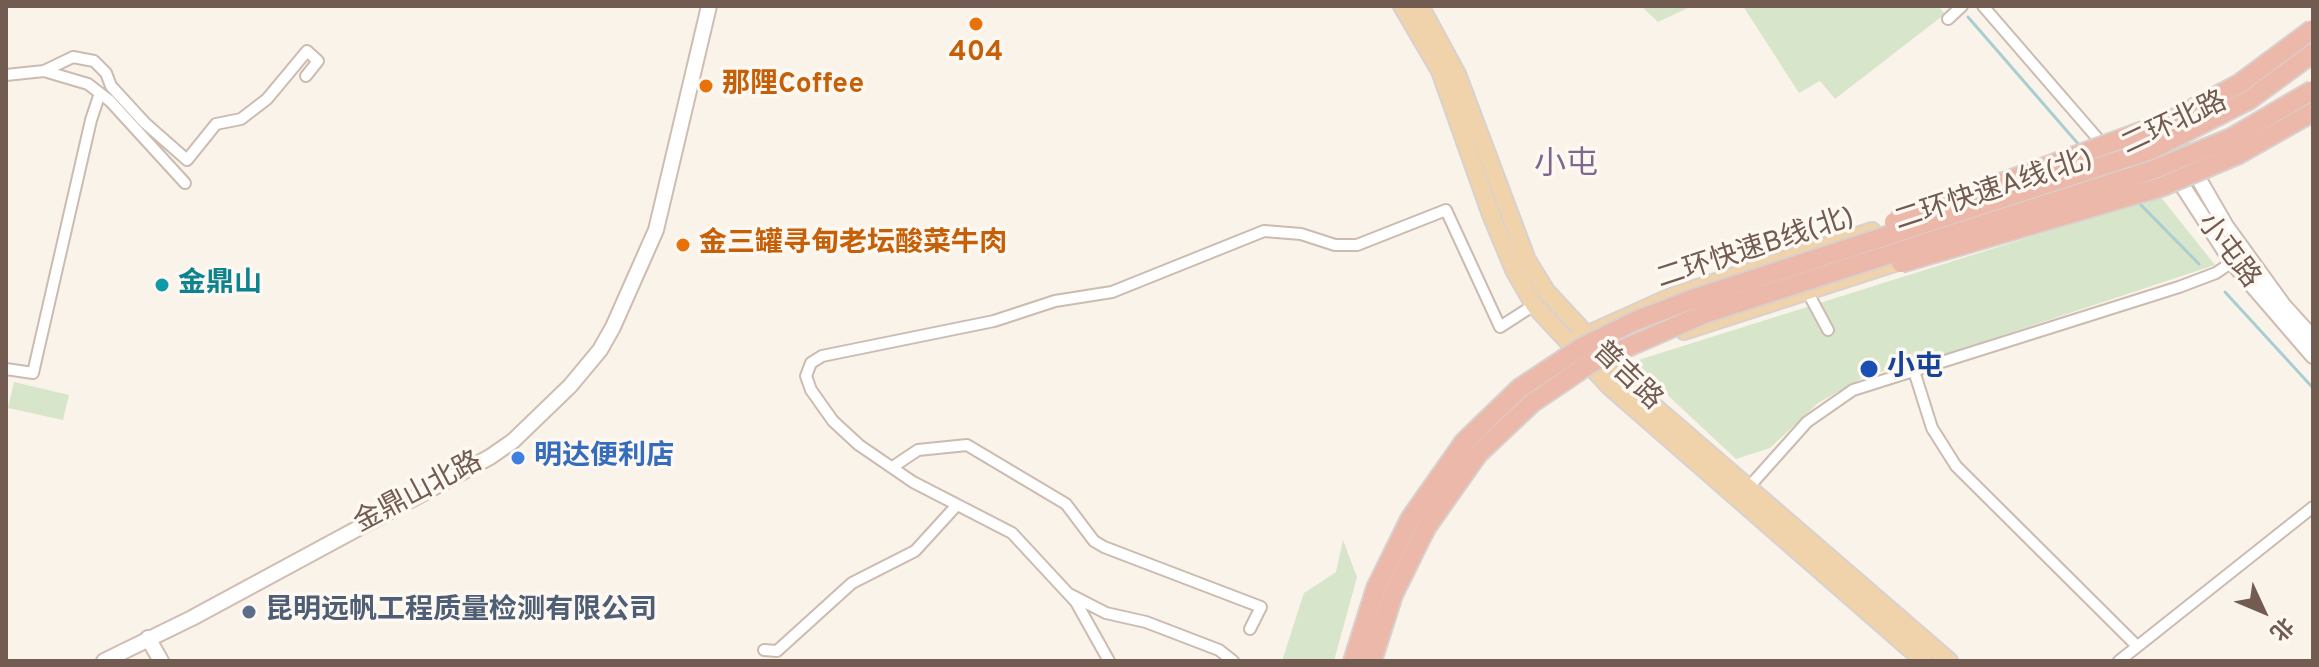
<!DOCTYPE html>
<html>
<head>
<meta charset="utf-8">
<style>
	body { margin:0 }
	#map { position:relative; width:2319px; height:667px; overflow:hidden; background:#faf3ea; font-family:Overpass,"Noto Sans SC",sans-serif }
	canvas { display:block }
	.frame { position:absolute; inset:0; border:8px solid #725b50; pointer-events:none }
	.north { position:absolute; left:2223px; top:571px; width:80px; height:80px; -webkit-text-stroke:6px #fdf8f1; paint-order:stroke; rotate:134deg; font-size:22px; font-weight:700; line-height:32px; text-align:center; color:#725b50 }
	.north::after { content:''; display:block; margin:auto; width:28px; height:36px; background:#725b50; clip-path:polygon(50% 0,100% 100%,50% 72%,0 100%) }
</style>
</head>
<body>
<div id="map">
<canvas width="2319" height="667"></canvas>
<div class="frame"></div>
<div class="north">北</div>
</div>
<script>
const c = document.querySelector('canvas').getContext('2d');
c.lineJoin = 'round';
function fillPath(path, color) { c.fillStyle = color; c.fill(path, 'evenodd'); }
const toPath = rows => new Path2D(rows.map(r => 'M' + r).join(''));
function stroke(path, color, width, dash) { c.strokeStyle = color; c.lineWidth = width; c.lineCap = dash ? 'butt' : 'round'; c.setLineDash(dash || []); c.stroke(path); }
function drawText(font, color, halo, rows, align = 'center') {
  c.font = font + ' Overpass,"Noto Sans SC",sans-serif'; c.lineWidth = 7; c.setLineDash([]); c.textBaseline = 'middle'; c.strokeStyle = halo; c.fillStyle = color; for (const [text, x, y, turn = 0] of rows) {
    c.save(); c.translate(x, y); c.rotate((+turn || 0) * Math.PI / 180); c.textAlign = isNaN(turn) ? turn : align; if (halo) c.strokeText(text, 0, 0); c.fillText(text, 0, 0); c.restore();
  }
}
const green = toPath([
	[1641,6,1692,6,1658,22],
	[1743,6,1938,6,1945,14,1835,99,1820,81,1799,93],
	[2160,196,2215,265,1946,354,1866,376,1818,403,1770,448,1736,459,1632,362],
	[14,382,69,395,63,420,8,408],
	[1343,540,1357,577,1334,661,1282,661,1304,593,1336,572]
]);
const stream = toPath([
	[1968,17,2080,146],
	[2139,203,2199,264],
	[2225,292,2313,388]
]);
const street = toPath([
	[1983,6,2105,147],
	[1948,19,1962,6],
	[44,71,73,57,94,61,106,73,111,86,145,123,187,160,216,124,241,119,267,99,307,51,318,61,306,76],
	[6,75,44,71,88,84,110,101,185,183],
	[1807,291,1828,330],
	[6,369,33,373,91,120,100,93],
	[1914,371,1932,428,1956,466,2137,646],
	[894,466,918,450,967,445,1066,504,1094,541,1104,547,1261,607,1250,629],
	[1748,488,1807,422,1853,390,2179,287,2216,273,2232,262],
	[1069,594,1106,613,1146,622,1219,650,1233,661],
	[764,650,777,651,852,583,915,551,957,505],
	[1109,661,1076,602,1012,533,913,482,859,445,833,421,811,390,806,376,811,363,822,356,994,321,1055,301,1112,292,1264,231,1301,234,1335,245,1357,245,1446,210,1500,327,1534,305],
	[2119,661,2313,507]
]);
const secondary = toPath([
	[2171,131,2226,226,2284,306,2313,338],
	[2152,139,2232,262,2313,356],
	[148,638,161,661],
	[104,661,192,618,490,457,513,441,570,386,600,350,613,327,656,230,709,6]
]);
const primary = toPath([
	[1402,6,1440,71,1491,215,1514,270,1534,305,1610,387,1924,661],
	[1420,6,1457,74,1527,260,1546,291,1647,400,1949,661],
	[2210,111,2258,81,2312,39],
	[2119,152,2179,127],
	[1684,331,1913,257],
	[1575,340,1673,296,1872,231]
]);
const highway = toPath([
	[1353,661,1376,588],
	[1372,661,1393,595]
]);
const highwayBridge = toPath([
	[1894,222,2170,121,2239,84,2313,29],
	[1901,263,2161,187,2239,154,2313,112],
	[1376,588,1410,519,1464,442,1520,388,1582,347,1635,321,1698,297,2151,150,2249,100,2313,53],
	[1393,595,1426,528,1478,454,1532,403,1591,363,1704,314,2155,169,2231,138,2313,90]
]);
const markers = [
	[976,24,8,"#e8710a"],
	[706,86,8,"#e8710a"],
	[683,245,8,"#e8710a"],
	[162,285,8,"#0f9aa8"],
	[1869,369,10,"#1a4fb4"],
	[518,458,8,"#3f7fe0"],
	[249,612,8,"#5c6f8a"]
];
const foodNames = [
	["404",976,54,"center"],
	["那䧉Coffee",722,86],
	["金三罐寻甸老坛酸菜牛肉",699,245]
];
const streetNames = [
	["二环北路",2175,125,-25],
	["二环快速A线(北)",1994,192,-18],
	["二环快速B线(北)",1756,250,-18],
	["小屯路",2227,252,53],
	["普吉路",1626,377,44],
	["金鼎山北路",419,494,-28]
];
const cultureNames = [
	["金鼎山",178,285]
];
const transitNames = [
	["小屯",1887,369]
];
const shopNames = [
	["明达便利店",534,458]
];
const serviceNames = [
	["昆明远帆工程质量检测有限公司",265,612]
];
const quarterNames = [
	["小屯",1566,167]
];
fillPath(green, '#d7e6ca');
stroke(stream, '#a8ced2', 3);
stroke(street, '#cbbbb1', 14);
stroke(secondary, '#cfbdb2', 18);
stroke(primary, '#d8d1ce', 20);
stroke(highway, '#d8d1ce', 22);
stroke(street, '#fff', 10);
stroke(secondary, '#fff', 14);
stroke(primary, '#f0d3ab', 16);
stroke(highway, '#ecb8a9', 18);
stroke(highwayBridge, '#d8d1ce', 22, []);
stroke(highwayBridge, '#ecb8a9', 18);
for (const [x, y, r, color] of markers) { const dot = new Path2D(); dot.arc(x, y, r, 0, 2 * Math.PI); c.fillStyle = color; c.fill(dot); stroke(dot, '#fdf8f1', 3); }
drawText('bold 28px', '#c56008', '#fdf8f1', foodNames, 'left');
drawText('28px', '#725b50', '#fdf8f1', streetNames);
drawText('bold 28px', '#0d838f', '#fdf8f1', cultureNames, 'left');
drawText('bold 28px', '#164399', '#fdf8f1', transitNames, 'left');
drawText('bold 28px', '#366cbe', '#fdf8f1', shopNames, 'left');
drawText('bold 28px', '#4e5e75', '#fdf8f1', serviceNames, 'left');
drawText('32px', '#7f688d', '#fdf8f1', quarterNames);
</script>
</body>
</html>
